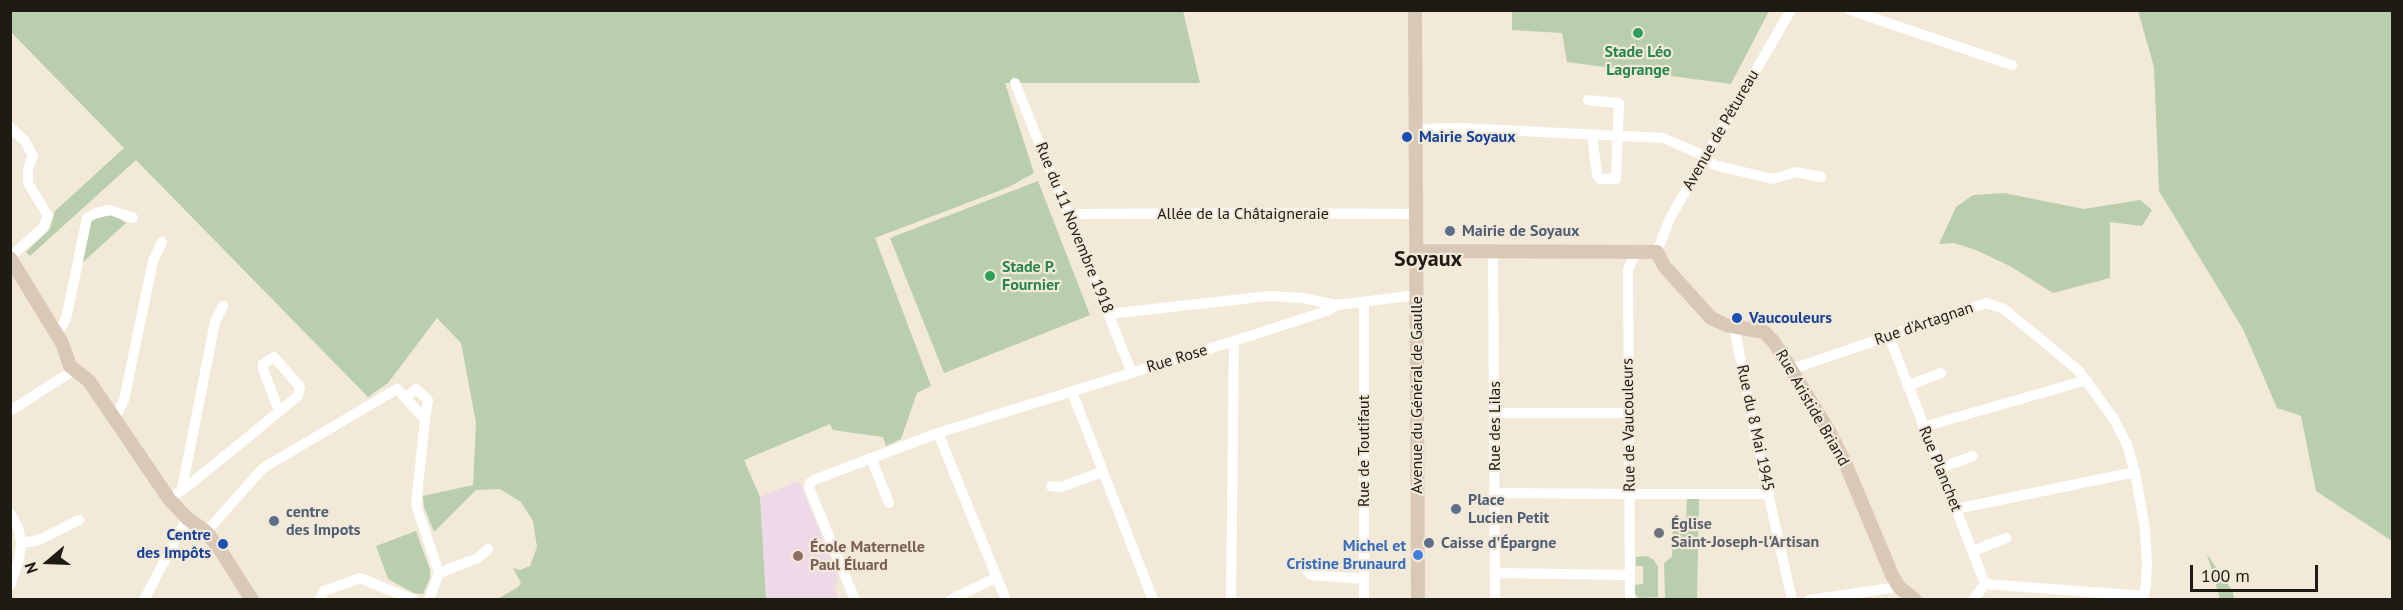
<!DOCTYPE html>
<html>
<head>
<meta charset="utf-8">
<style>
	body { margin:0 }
	#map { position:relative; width:2403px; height:610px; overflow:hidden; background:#f3e9d8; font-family:"PT Sans",sans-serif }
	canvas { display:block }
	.frame { position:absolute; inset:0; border:12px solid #1e1b15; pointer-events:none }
	.north { position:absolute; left:18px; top:532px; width:60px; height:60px; -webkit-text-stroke:4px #f3e9d8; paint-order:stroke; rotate:251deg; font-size:16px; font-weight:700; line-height:24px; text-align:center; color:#1e1b15 }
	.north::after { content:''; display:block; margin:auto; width:21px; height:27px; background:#1e1b15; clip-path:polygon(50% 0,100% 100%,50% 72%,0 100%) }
	.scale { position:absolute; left:2190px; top:565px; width:128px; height:27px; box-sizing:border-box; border:3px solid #1e1b15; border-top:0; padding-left:8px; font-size:18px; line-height:21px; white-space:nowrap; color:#1e1b15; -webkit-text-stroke:4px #f3e9d8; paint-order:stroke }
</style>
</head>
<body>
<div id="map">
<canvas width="2403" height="610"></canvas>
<div class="frame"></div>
<div class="north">N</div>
<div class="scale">100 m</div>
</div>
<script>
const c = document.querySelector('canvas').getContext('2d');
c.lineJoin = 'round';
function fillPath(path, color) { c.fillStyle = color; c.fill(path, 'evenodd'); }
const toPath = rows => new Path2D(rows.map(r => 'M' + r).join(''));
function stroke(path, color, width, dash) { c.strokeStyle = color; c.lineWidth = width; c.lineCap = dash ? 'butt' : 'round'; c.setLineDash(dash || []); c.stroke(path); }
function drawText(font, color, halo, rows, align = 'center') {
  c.font = font + ' "PT Sans",sans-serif'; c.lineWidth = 4.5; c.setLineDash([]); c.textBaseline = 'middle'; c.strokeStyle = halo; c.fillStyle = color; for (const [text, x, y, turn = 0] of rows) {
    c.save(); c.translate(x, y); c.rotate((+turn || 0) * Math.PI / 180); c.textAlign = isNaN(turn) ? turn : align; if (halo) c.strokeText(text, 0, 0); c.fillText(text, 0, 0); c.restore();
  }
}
const education = toPath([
	[799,481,838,575,835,589,839,599,766,599,760,497]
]);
const green = toPath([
	[10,11,1183,11,1200,83,1005,83,1034,173,1009,187,875,238,931,386,917,393,901,439,886,446,883,437,833,430,830,424,744,460,760,497,766,599,498,599,518,587,521,583,513,568,520,570,530,566,537,547,533,521,521,502,500,489,476,490,434,532,424,507,423,496,473,485,476,423,461,343,437,318,388,383,368,397,136,160,30,256,26,252,50,229,55,211,124,148,11,32],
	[1512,11,1512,10,1769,11,1731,84,1567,62,1562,33,1512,30],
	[2138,11,2392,11,2392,541,2316,491,2301,416,2277,408,2243,329,2159,191,2154,67],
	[1038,181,1090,315,944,373,890,238],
	[2004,193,2084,209,2140,200,2152,210,2142,226,2110,222,2110,278,2053,293,2010,266,1976,250,1954,243,1939,244,1956,207,1973,195],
	[112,214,126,223,82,263,89,221],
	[1687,499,1699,499,1697,598,1665,598,1664,563,1672,557,1673,521,1686,521],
	[416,531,430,570,430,578,423,594,414,593,388,579,376,546],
	[2207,554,2233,592,2234,599,2220,599],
	[1647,556,1654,560,1658,567,1658,597,1639,598,1635,594,1634,585,1643,584,1643,566,1636,566,1636,557]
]);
const street = toPath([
	[1850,10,2012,65],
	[1015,83,1132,373],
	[1588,100,1619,103,1616,179,1600,179,1597,175,1592,134],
	[10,127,25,141,33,156,28,169,28,183,48,216,43,228,10,257],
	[1417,129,1460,128,1663,138,1698,153,1714,165,1773,179,1796,172,1821,177],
	[1070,216,1078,214,1250,213,1417,214],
	[1493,252,1495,600],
	[1657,252,1670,218,1791,10],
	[1108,314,1269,296,1302,298,1337,305],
	[1734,326,1756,439,1792,600],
	[57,333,66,319,87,218,96,213,110,210,133,218],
	[1889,336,1985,584,1973,600],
	[1792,369,1986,303,2004,309,2078,370,2114,419,2127,445,2135,472,2145,529,2147,563,2146,585,2143,600],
	[1907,386,1941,373],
	[1072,392,1153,600],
	[406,398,416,389,428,400,425,419],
	[10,411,74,370],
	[1495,413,1629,413],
	[113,417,118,412,124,400,153,261,162,242],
	[1923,427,2087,380],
	[938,433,1006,600],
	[871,458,889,503],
	[1940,468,1973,456],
	[1051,486,1061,487,1102,472],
	[182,489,215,322,223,306],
	[1495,493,1629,494,1760,494,1769,492],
	[169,499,189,485,226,455,298,396,300,387,274,357,263,364,263,369,279,411],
	[1956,509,2135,472],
	[10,513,19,530,21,543,19,560,10,585],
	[206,532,263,468,397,389,425,419,416,505,439,573,429,600],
	[21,543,39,540,79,520],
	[1973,551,2006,538],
	[1302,565,1311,575,1364,579],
	[439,573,478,558,488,549],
	[1495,573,1629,575],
	[1985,584,2144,596],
	[144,600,187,518],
	[320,600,324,591,360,578,414,600],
	[855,600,809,488,810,483,814,480,938,433,1234,341,1327,311,1337,305,1417,295],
	[950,600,997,577],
	[1231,600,1234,341],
	[1364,600,1364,303],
	[1630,600,1628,269,1636,253],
	[1809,600,1899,587]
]);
const secondary = toPath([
	[1415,10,1418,600],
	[1417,251,1657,252,1664,266,1711,318,1726,325,1764,332,1774,342,1830,433,1846,465,1892,575,1899,587,1915,600],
	[10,258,62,343,70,366,89,381,169,499,187,518,206,532,219,548,252,600]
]);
const markers = [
	[1638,33,6,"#2e9e5b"],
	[1407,137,6,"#1a4fb4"],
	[1450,231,6,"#5c6f8a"],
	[990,276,6,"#2e9e5b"],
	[1737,318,6,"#1a4fb4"],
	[1456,509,6,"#5c6f8a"],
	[274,521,6,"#5c6f8a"],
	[1659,533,6,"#6b7280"],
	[1429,543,6,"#5c6f8a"],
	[223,544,6,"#1a4fb4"],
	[1418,555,6,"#3f7fe0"],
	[798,556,6,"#8d6e63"]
];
const leisureNames = [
	["Stade Léo",1638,52],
	["Lagrange",1638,70],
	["Stade P.",1002,267,"left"],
	["Fournier",1002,285,"left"]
];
const streetNames = [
	["Avenue de Pétureau",1721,130,-60],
	["Allée de la Châtaigneraie",1243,214],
	["Rue du 11 Novembre 1918",1074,228,68],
	["Rue d'Artagnan",1924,324,-19],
	["Rue Rose",1177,359,-17],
	["Avenue du Général de Gaulle",1417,395,-90],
	["Rue Aristide Briand",1812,408,60],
	["Rue de Vaucouleurs",1629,425,-91],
	["Rue des Lilas",1495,426,-90],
	["Rue du 8 Mai 1945",1755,428,78],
	["Rue de Toutifaut",1364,451,-90],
	["Rue Planchet",1940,469,68]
];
const transitNames = [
	["Mairie Soyaux",1419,137],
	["Vaucouleurs",1749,318],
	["Centre",211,535,"right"],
	["des Impôts",211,553,"right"]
];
const serviceNames = [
	["Mairie de Soyaux",1462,231],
	["Place",1468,500],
	["Lucien Petit",1468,518],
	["centre",286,512],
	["des Impots",286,530],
	["Caisse d'Épargne",1441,543]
];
const worshipNames = [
	["Église",1671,524],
	["Saint-Joseph-l'Artisan",1671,542]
];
const shopNames = [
	["Michel et",1406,546],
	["Cristine Brunaurd",1406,564]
];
const educationNames = [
	["École Maternelle",810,547],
	["Paul Éluard",810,565]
];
const districtNames = [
	["Soyaux",1428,260]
];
fillPath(education, '#eed9e8');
fillPath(green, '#b8cead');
stroke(street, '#fff', 10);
stroke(secondary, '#dac8b6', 14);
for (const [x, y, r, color] of markers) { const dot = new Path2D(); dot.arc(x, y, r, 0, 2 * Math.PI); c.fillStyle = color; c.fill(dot); stroke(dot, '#f3e9d8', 2); }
drawText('bold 16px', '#27864d', '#f3e9d8', leisureNames);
drawText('16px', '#1e1b15', '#f3e9d8', streetNames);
drawText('bold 16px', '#164399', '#f3e9d8', transitNames, 'left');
drawText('bold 16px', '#4e5e75', '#f3e9d8', serviceNames, 'left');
drawText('bold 16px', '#5b616d', '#f3e9d8', worshipNames, 'left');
drawText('bold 16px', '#366cbe', '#f3e9d8', shopNames, 'right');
drawText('bold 16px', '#785e54', '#f3e9d8', educationNames, 'left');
drawText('bold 22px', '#1e1b15', '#f3e9d8', districtNames);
</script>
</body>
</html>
